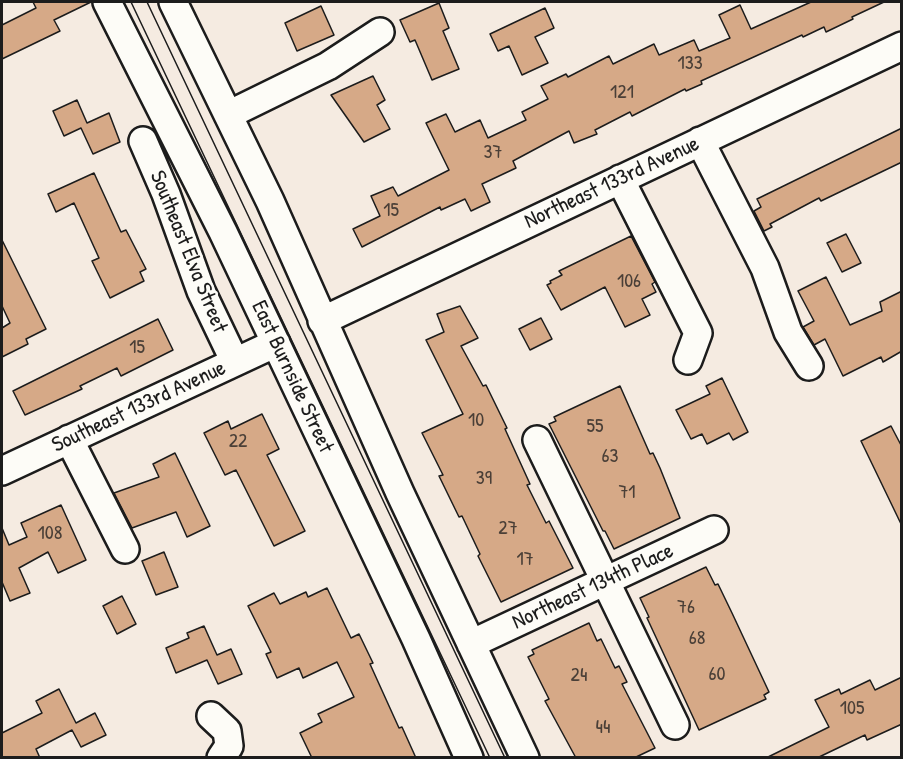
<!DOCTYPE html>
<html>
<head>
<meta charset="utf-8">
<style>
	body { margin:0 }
	#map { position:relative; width:903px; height:759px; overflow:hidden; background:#f5ebe1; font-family:"Patrick Hand",sans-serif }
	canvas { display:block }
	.frame { position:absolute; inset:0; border:3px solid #1c1c1c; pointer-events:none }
</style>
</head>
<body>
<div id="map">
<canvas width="903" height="759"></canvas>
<div class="frame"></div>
</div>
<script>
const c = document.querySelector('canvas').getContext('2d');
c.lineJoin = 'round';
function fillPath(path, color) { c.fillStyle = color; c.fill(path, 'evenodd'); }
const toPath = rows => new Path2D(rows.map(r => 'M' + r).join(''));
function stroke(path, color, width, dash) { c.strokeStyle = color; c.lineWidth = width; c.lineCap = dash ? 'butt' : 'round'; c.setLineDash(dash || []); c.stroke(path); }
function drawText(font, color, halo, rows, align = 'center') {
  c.font = font + ' "Patrick Hand",sans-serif'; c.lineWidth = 5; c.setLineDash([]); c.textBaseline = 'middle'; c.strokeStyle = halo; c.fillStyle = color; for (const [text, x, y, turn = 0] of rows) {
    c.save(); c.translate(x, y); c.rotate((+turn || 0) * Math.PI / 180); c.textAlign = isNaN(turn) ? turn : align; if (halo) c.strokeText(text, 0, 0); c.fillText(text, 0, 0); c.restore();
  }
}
const building = toPath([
	[33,2,91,2,54,20,60,31,2,59,2,25,36,8,33,2],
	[811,2,884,2,852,17,853,19,826,32,824,27,803,37,802,35,701,81,702,84,686,91,685,89,632,116,630,112,595,130,597,134,574,143,569,131,513,161,516,168,482,184,490,202,471,211,465,199,441,210,440,207,362,247,353,229,380,216,371,196,393,187,398,196,449,170,426,123,446,114,455,132,480,120,488,138,526,120,522,112,548,99,541,86,566,74,568,77,609,56,613,64,654,44,659,55,694,40,699,51,730,38,719,15,740,5,751,29,811,2],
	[439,3,449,28,443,31,459,69,432,80,415,40,410,42,400,20,439,3],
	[321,6,334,35,297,51,285,23,321,6],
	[545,8,554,28,535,37,548,63,522,75,509,46,498,51,490,34,545,8],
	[373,76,385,100,377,105,390,129,364,142,331,95,373,76],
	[77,100,87,123,109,113,120,142,93,154,81,128,64,136,53,111,77,100],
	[902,128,902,162,821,201,819,198,770,224,772,227,764,231,754,211,761,207,757,199,902,128],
	[94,173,121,232,126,230,146,269,140,272,144,281,110,298,92,261,99,258,74,203,56,212,48,194,94,173],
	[846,234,861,263,842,272,827,243,846,234],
	[631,236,655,282,652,284,656,292,642,299,650,315,625,327,605,287,561,310,547,285,551,283,550,281,562,275,559,271,631,236],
	[2,240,46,329,26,339,28,344,2,357,2,328,10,323,2,306,2,240],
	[826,277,850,325,882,311,880,302,902,291,902,351,883,362,881,357,843,376,825,339,814,345,803,327,814,321,798,291,826,277],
	[460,306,478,338,461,346,483,386,486,385,507,428,505,429,530,484,527,485,546,523,549,521,573,568,501,602,478,556,480,554,462,516,459,517,439,476,443,475,422,433,463,414,426,340,444,332,437,314,460,306],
	[541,318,552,339,530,350,519,329,541,318],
	[158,319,173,350,121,376,117,368,80,386,82,389,25,415,13,391,158,319],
	[722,378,748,432,733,440,729,433,707,444,702,434,691,439,676,410,710,394,706,386,722,378],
	[620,386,650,454,653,453,660,468,680,518,614,549,605,531,603,531,549,424,556,421,554,417,620,386],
	[262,414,279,449,267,455,305,531,274,546,236,470,225,475,204,433,228,421,231,429,262,414],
	[891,426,902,447,902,526,861,441,891,426],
	[175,453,210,526,187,537,176,512,132,528,114,493,159,477,153,464,175,453],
	[61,505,86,560,58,573,48,552,19,568,30,593,10,601,2,582,2,528,9,545,27,537,21,523,61,505],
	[164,552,178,587,156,595,142,561,164,552],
	[706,567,715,585,718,584,732,613,769,692,764,695,766,699,699,730,647,618,649,617,640,598,706,567],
	[327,588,351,638,359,634,373,663,370,664,399,728,402,727,416,758,312,758,300,733,322,722,318,714,354,697,337,662,303,678,299,668,277,678,266,654,271,652,248,606,274,593,280,604,306,592,308,597,327,588],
	[122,596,136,624,117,634,103,606,122,596],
	[589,623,597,641,601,639,615,668,619,666,627,682,622,684,655,748,634,758,576,758,545,701,549,699,528,657,534,654,532,650,589,623],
	[204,626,217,655,231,649,242,674,218,684,207,660,176,673,166,648,189,638,187,633,204,626],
	[902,677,902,724,867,740,865,735,817,758,766,758,829,727,815,700,839,689,841,694,870,680,875,690,902,677],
	[59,689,76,723,95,713,106,735,81,747,72,730,36,749,40,758,2,758,2,733,42,713,36,701,59,689]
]);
const minor = toPath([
	[107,2,223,232,416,639,469,758],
	[173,2,270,201,400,493,525,758],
	[228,115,328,66,380,32],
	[143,141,166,194,201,291,235,362],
	[700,141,765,268,788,332,809,366],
	[620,179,698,333,688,360],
	[322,321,902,46],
	[69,439,125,549],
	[537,440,675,725],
	[2,471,276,343],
	[471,644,714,530],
	[211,716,227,731,229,746,221,758]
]);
const tram = toPath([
	[131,2,490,758],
	[147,2,505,758]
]);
const numberNames = [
	["133",690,64],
	["121",622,93],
	["37",493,153],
	["15",391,211],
	["106",629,282],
	["15",137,348],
	["10",476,421],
	["55",595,427],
	["22",238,442],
	["63",610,457],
	["39",484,479],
	["71",627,493],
	["27",508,529],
	["108",50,534],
	["17",525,560],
	["76",686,608],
	["68",697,639],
	["60",717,675],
	["24",579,676],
	["105",852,709],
	["44",603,728]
];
const streetNames = [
	["Northeast 133rd Avenue",612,183,-25],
	["Southeast Elva Street",188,252,68],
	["East Burnside Street",292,377,65],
	["Southeast 133rd Avenue",139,407,-25],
	["Northeast 134th Place",593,587,-25]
];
fillPath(building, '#d6a987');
stroke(building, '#1c1c1c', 1.5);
stroke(minor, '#1c1c1c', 32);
stroke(minor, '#fdfcf7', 27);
stroke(tram, '#1c1c1c', 1.5);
drawText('20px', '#4a3f37', null, numberNames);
drawText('22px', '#1c1c1c', '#fdfcf7', streetNames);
</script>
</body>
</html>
